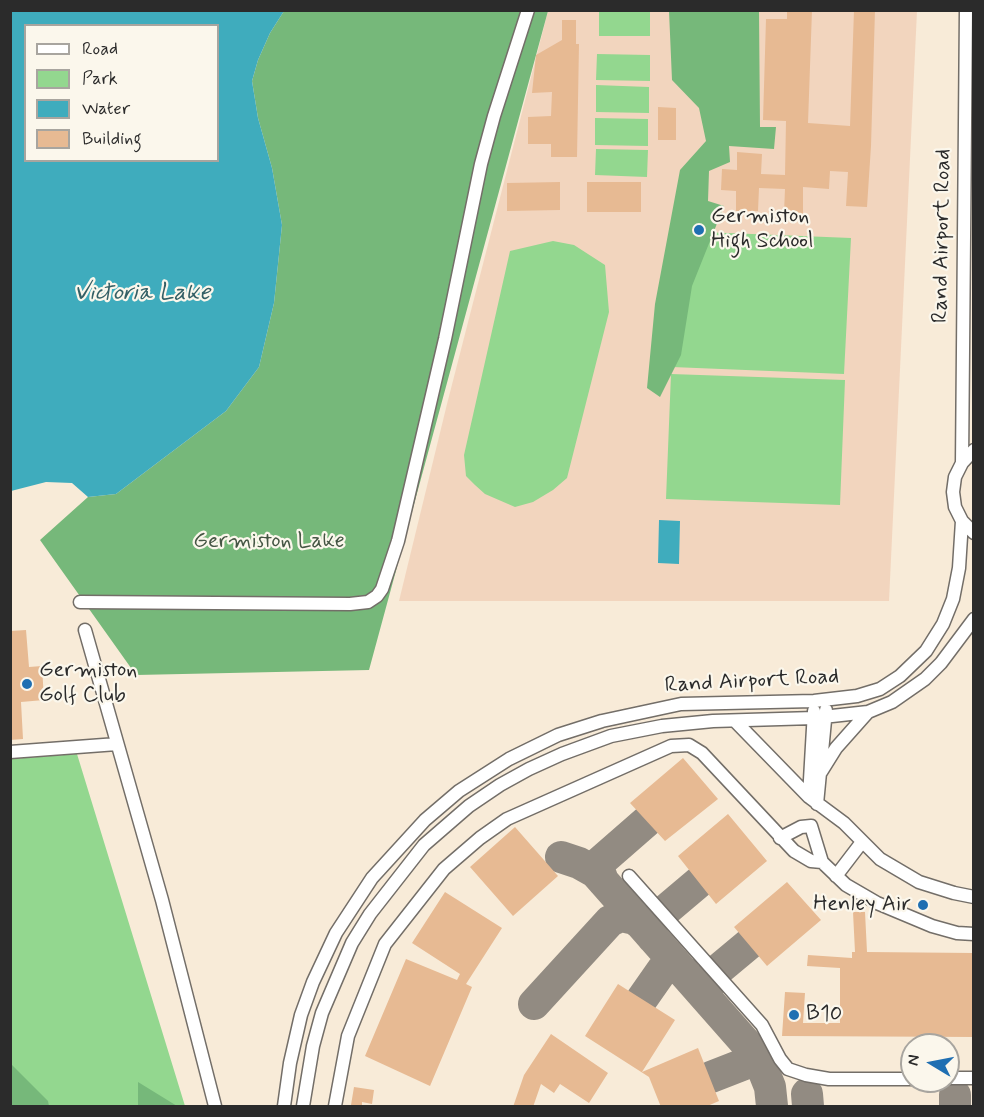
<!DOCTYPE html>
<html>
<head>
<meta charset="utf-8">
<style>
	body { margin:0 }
	#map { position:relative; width:984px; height:1117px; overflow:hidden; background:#f8ebd8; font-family:Mynerve,sans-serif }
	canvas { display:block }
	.frame { position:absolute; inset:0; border:12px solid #2b2b2b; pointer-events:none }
	.legend { position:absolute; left:24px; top:24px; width:195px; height:138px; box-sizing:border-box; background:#fbf7ec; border:2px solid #a8a59f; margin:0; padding:8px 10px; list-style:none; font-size:18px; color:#2b2b2b }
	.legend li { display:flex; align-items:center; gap:12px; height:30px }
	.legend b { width:30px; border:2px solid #a8a59f }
	.north { position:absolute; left:900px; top:1033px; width:60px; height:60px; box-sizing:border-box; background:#fbf7ec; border:2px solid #a8a59f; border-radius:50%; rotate:280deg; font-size:16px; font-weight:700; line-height:24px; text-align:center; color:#2b2b2b }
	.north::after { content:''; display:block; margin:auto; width:21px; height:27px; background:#1f6fb2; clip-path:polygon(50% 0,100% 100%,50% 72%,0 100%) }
</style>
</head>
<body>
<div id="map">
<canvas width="984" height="1117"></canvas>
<div class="frame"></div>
<ul class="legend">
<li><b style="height:8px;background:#fff"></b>Road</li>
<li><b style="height:16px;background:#93d78f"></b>Park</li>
<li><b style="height:16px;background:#3facbd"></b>Water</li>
<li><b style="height:16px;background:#e7ba93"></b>Building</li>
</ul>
<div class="north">N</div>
</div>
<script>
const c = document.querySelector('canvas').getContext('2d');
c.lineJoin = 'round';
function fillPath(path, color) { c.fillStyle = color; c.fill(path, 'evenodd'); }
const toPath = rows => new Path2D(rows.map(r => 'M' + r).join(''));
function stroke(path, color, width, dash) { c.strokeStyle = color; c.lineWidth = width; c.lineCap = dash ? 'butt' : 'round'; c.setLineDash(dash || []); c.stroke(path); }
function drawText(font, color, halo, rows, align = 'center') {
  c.font = font + ' Mynerve,sans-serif'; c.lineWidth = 4.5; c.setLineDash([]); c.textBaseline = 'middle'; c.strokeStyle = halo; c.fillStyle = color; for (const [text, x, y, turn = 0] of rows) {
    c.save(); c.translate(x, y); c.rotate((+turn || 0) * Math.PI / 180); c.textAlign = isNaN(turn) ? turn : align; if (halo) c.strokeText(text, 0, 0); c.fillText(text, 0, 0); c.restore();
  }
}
const built = toPath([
	[548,11,917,11,889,601,399,601,447,404]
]);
const green = toPath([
	[599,11,650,11,650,36,599,36],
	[597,54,650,55,650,81,596,80],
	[596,85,649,87,649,113,596,112],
	[595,118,648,119,648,146,595,145],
	[596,149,648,150,647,177,595,175],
	[678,231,851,238,844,374,672,367],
	[553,241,574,245,605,265,609,312,567,478,553,490,533,502,515,507,485,494,475,485,466,476,464,455,510,251],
	[671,374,845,380,840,505,666,499],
	[77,754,185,1106,11,1106,11,759]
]);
const forest = toPath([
	[284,11,548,11,369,670,136,675,40,540,88,497,116,494,226,411,259,367,274,303,282,225,272,168,258,118,252,81,258,60,270,33],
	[669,11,759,11,760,127,776,127,774,149,729,146,730,162,709,171,708,201,724,206,692,286,681,355,660,397,647,388,655,304,680,170,706,141,699,108,672,80],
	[11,1064,48,1101,49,1106,11,1106],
	[138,1082,177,1106,138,1106]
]);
const water = toPath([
	[11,10,284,11,270,33,258,60,252,81,258,118,272,168,282,225,274,303,259,367,226,411,116,494,88,497,72,483,46,482,11,491],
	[26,26,218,26,218,160,26,160],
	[659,520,680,521,679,564,658,563]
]);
const taxiway = toPath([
	[561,857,579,863,595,872,640,923],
	[603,881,599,870,600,862,647,821],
	[653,938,651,927,654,920,699,882],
	[642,999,663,969,675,967,684,972],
	[709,1001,705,989,707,979,749,944],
	[534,1004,610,921,621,916,634,919,640,923,758,1057,770,1087,772,1106],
	[711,1077,752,1061,758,1063,763,1070],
	[807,1094,808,1106],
	[955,1106,955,1095]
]);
const building = toPath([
	[787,10,812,10,808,123,850,126,854,10,875,10,871,146,867,207,846,206,848,172,830,171,829,189,803,187,803,214,784,213,785,189,759,188,758,211,736,211,736,191,721,190,722,169,737,170,737,152,762,154,761,174,785,175,786,121,763,120,766,19,787,19],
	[562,20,576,20,576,44,579,44,577,157,551,157,551,144,528,144,528,117,551,116,552,92,532,93,536,55,562,40],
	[658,107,676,108,676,140,658,140],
	[560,182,560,210,507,211,507,183],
	[587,182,641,182,641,212,587,212],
	[26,630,29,667,42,666,44,700,21,702,23,739,10,740,10,631],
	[683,758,718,799,665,841,630,803],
	[728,814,767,861,716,904,678,856],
	[515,827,558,876,513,916,470,867],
	[787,882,821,920,767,966,734,927],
	[445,892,502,928,466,984,472,987,430,1086,365,1056,406,959,457,980,460,974,412,943],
	[853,912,865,912,867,952,974,953,974,1037,782,1036,785,992,805,993,803,1023,840,1023,840,968,807,966,808,955,852,958,852,952,855,952],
	[618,984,675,1020,642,1072,698,1048,719,1101,705,1107,661,1107,649,1077,585,1036],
	[551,1034,608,1073,589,1103,560,1084,554,1093,541,1084,533,1107,513,1107,524,1075],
	[354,1087,374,1090,372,1104,362,1102,362,1106,351,1105]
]);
const minor = toPath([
	[974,450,962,463,955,477,953,492,955,507,962,521,974,533],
	[962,463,966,10],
	[80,602,350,604,368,602,377,596,382,589,398,541,445,339,481,164,494,116,528,10],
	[85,630,162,900,215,1106],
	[735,721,809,797,844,823,880,859,919,882,954,893,974,897],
	[10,752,117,744],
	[821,772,836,748,868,712],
	[809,797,814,711],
	[817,804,826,710],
	[780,838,801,827,811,826,822,862,846,885,877,903,932,926,957,933,974,934],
	[629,876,762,1025,780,1059,788,1069,806,1075,829,1079,912,1079],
	[836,876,862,842],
	[948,1078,974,1078],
	[284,1106,290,1063,301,1015,313,982,336,933,372,878,425,820,459,791,509,759,558,735,602,721,681,704,814,701,857,696,880,689,900,676,926,651,943,624,953,599,959,568,962,521],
	[303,1106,313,1046,322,1013,352,943,370,914,424,845,469,806,500,785,529,769,562,754,611,736,662,726,713,721,814,718,868,712,892,702,925,679,941,663,974,619],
	[335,1106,348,1036,385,944,444,869,480,838,507,819,671,746,689,745,702,753,794,851,811,861,822,862]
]);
const markers = [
	[699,230,6,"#1f6fb2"],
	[27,684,6,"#1f6fb2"],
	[923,905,6,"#1f6fb2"],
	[794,1015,6,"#1f6fb2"]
];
const poiNames = [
	["Germiston",711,217],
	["High School",711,242],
	["Germiston",39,671],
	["Golf Club",39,696],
	["Henley Air",911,905,"right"],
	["B10",806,1015]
];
const streetNames = [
	["Rand Airport Road",943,236,-89],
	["Rand Airport Road",752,682,-3]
];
const parkNames = [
	["Germiston Lake",269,542]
];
const waterNames = [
	["Victoria Lake",142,294]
];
fillPath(built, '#f2d5be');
fillPath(green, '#93d78f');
fillPath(forest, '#76b87a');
fillPath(water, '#3facbd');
stroke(taxiway, '#928b82', 32);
fillPath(building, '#e7ba93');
stroke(minor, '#736e68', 15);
stroke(minor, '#fff', 12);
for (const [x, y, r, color] of markers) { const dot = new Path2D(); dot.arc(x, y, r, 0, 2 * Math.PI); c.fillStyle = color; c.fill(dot); stroke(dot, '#fbf7ec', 2); }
drawText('22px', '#2b2b2b', '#fbf7ec', poiNames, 'left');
drawText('22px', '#2b2b2b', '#fbf7ec', streetNames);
drawText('22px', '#455644', '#fbf7ec', parkNames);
drawText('italic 24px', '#335f65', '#fbf7ec', waterNames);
</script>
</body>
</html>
